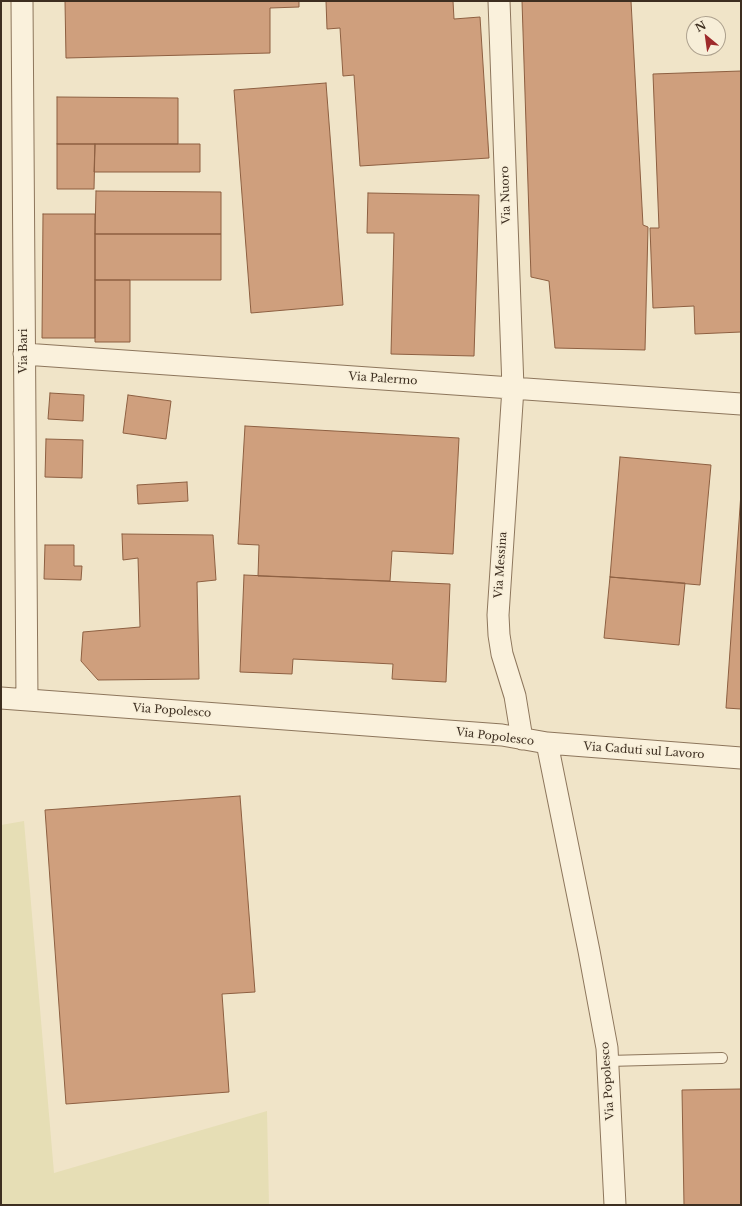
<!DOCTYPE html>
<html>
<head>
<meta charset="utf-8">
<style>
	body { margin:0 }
	#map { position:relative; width:742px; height:1206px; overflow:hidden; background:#f0e4c8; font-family:"Libre Baskerville",serif }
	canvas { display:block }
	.frame { position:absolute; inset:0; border:2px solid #3d2e20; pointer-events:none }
	.north { position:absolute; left:686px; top:16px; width:40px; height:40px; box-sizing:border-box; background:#f7eed8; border:1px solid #ada18e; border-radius:50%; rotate:331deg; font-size:11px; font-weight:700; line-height:16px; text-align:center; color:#3d2e20 }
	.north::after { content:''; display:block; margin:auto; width:14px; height:18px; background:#9e2a2b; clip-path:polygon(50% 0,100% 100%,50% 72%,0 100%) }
</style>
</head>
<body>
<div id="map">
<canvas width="742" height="1206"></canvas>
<div class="frame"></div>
<div class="north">N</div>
</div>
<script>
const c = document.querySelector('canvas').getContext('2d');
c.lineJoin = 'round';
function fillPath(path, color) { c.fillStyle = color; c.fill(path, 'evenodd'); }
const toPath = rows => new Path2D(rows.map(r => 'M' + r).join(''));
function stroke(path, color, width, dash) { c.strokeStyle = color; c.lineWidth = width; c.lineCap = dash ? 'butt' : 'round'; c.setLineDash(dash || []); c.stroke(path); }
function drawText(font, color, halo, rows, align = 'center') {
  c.font = font + ' "Libre Baskerville",serif'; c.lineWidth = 3; c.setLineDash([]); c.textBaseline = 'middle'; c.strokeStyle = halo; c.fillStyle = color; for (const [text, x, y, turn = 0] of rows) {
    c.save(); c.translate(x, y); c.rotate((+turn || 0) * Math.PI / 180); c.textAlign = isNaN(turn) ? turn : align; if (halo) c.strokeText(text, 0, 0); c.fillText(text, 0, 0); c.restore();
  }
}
const farmland = toPath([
	[24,821,54,1173,267,1111,269,1205,1,1205,1,825]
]);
const building = toPath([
	[65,1,299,1,299,7,270,8,270,53,66,58,65,1],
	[326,1,453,1,454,19,480,17,489,158,360,166,354,75,343,76,340,28,327,29,326,1],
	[522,1,631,1,643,225,648,227,645,350,555,348,549,281,531,277,522,1],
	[741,71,741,332,695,334,694,306,653,308,650,228,659,228,653,74,741,71],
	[326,83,343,305,251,313,234,90,326,83],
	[57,97,178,98,178,144,57,144,57,97],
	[57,144,95,144,94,189,57,189,57,144],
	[95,144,200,144,200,172,94,172,95,144],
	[96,191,221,192,221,234,95,234,96,191],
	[368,193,479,195,474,356,391,354,394,233,367,233,368,193],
	[43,214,95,214,95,338,42,338,43,214],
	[95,234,221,234,221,280,95,280,95,234],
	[95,280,130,280,130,342,95,342,95,280],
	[50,393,84,395,83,421,48,419,50,393],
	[128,395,171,401,166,439,123,433,128,395],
	[245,426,459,438,453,554,392,551,390,581,258,576,259,545,238,544,245,426],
	[46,439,83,440,82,478,45,477,46,439],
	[620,457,711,465,700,585,610,577,620,457],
	[187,482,188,501,138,504,137,485,187,482],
	[741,493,741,709,726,708,741,493],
	[122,534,213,535,216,580,197,582,199,679,98,680,81,661,83,632,140,627,138,558,123,560,122,534],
	[45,545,74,545,74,566,82,566,81,580,44,579,45,545],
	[244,575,450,584,446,682,392,679,393,664,293,659,292,674,240,672,244,575],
	[610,577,685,583,679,645,604,638,610,577],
	[240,796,255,992,222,994,229,1092,66,1104,45,810,240,796],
	[741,1089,741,1205,684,1205,682,1090,741,1089]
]);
const service = toPath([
	[608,1061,722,1058]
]);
const minor = toPath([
	[22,1,27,700],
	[499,1,513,388,498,615,499,635,502,654,515,696,522,739],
	[24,354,741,404],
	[1,698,502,735,547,743,589,951,607,1048,615,1205],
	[547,743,741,758]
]);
const streetNames = [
	["Via Nuoro",506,195,-92],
	["Via Bari",24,351,-90],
	["Via Palermo",383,379,4],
	["Via Messina",501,565,-86],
	["Via Popolesco",172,711,4],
	["Via Popolesco",495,737,7],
	["Via Caduti sul Lavoro",644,751,4],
	["Via Popolesco",608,1081,-94]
];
fillPath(farmland, '#e6deb5');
fillPath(building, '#cf9f7d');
stroke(building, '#8d5f41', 1);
stroke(service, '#8d765c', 12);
stroke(minor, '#8d765c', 23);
stroke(service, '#faf1dc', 10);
stroke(minor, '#faf1dc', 21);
drawText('11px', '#3d2e20', '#f7eed8', streetNames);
</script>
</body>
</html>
